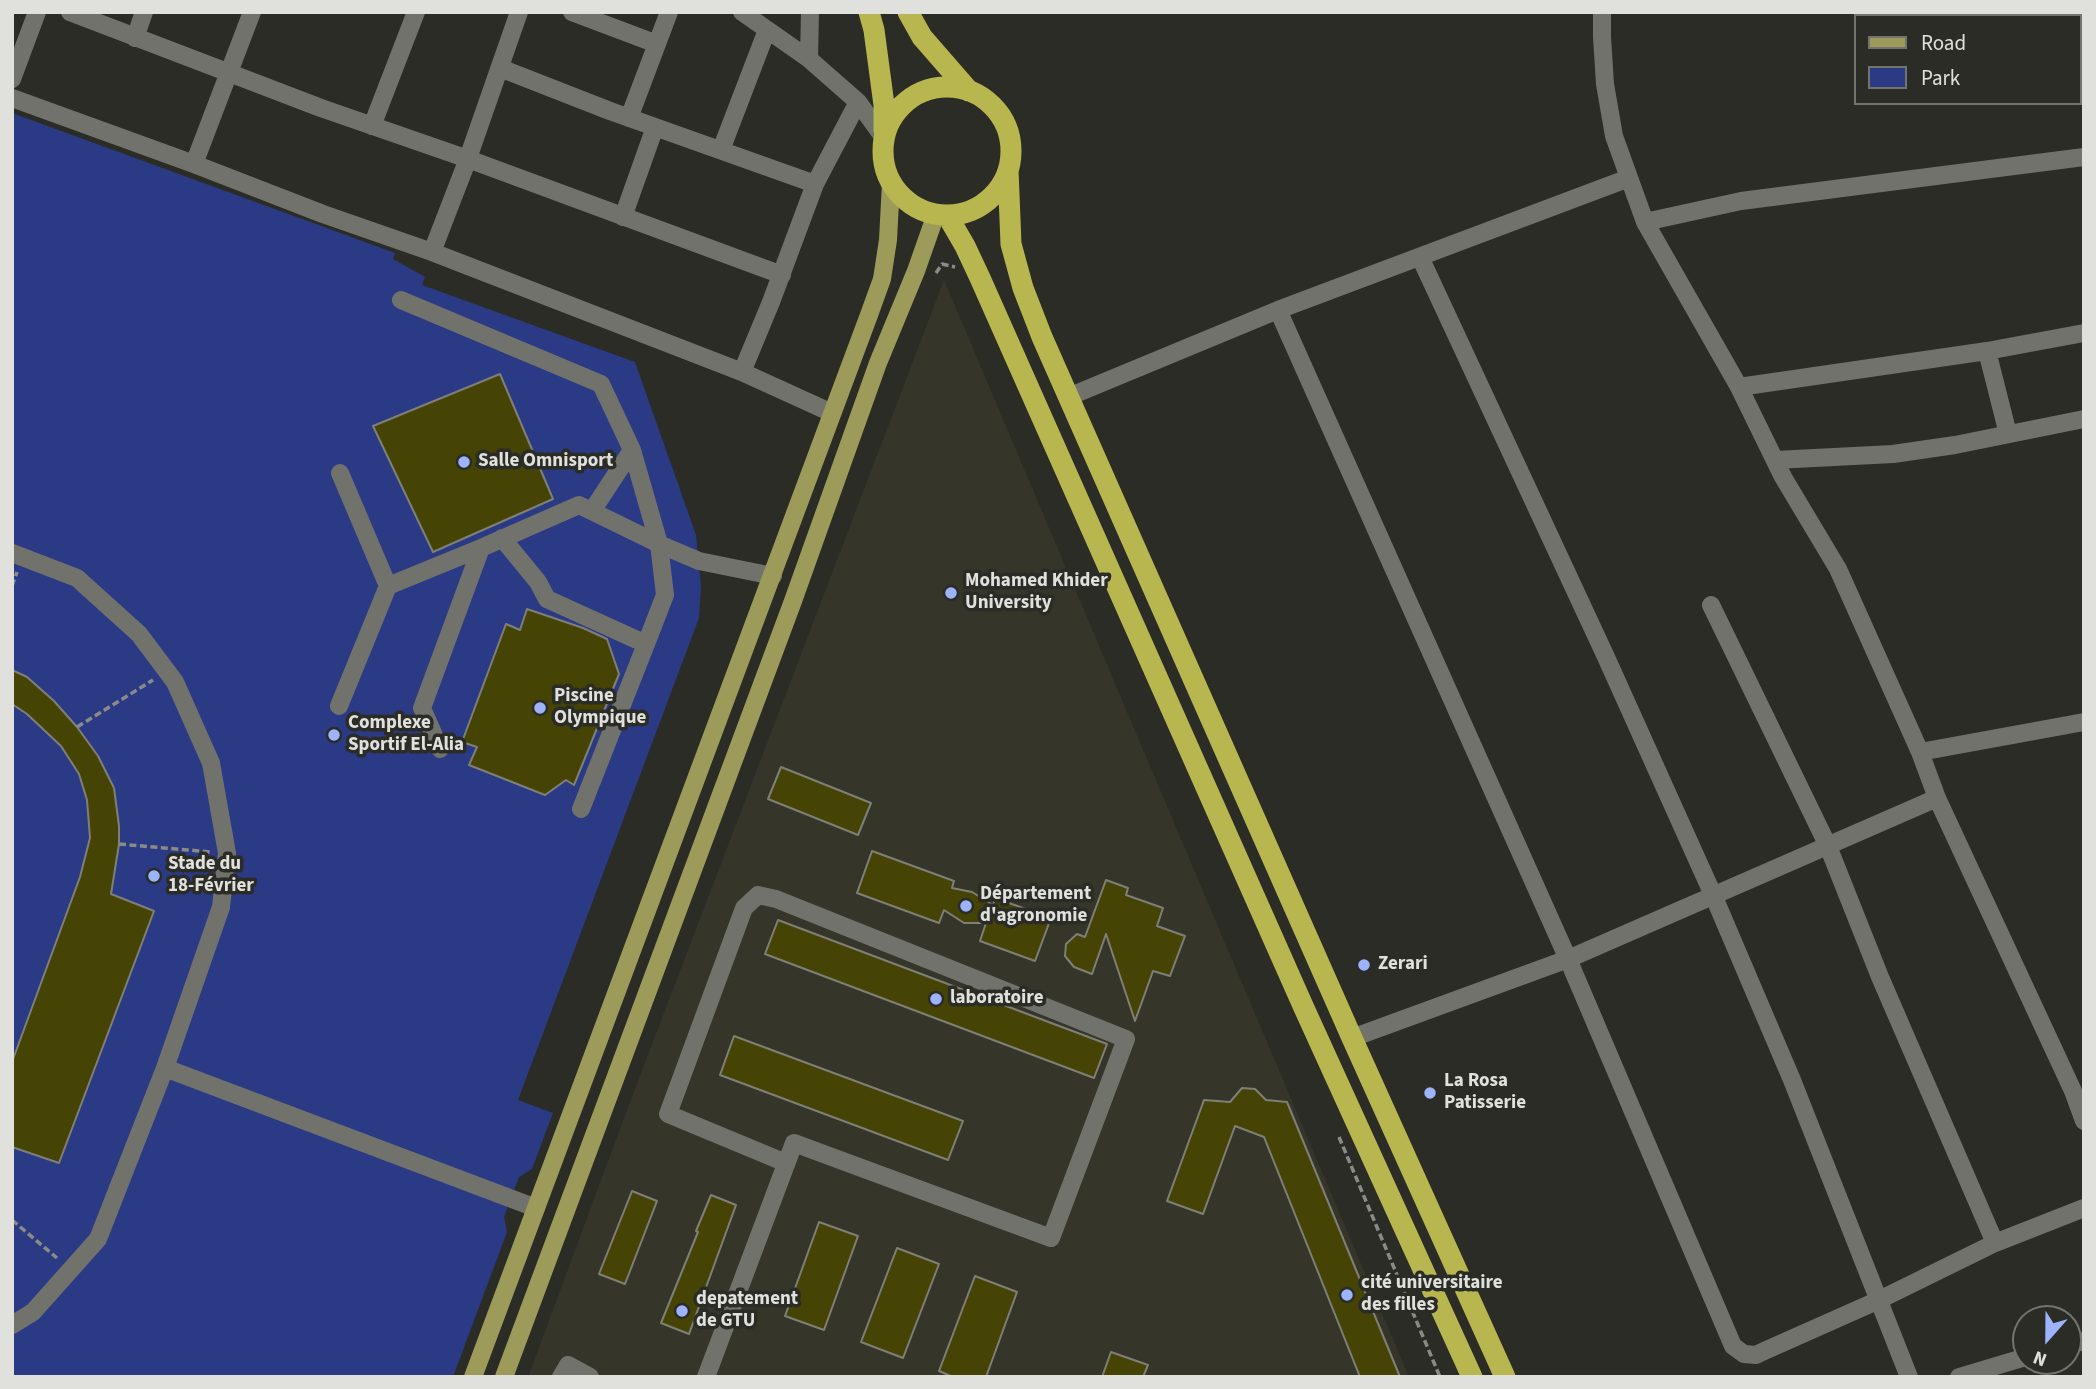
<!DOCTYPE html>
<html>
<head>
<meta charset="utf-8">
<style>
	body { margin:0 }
	#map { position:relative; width:2096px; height:1389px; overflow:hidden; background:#2b2c26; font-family:"Source Sans 3",sans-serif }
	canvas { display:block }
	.frame { position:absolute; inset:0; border:14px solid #e0e0dc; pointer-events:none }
	.legend { position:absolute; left:1854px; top:14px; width:228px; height:91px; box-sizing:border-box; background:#2b2c26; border:2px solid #73746f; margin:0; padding:9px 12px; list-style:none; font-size:21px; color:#e0e0dc }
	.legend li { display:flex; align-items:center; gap:14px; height:35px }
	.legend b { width:35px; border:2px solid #73746f }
	.north { position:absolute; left:2012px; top:1305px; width:70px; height:70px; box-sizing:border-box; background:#2b2c26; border:2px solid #73746f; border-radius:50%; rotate:201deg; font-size:19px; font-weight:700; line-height:28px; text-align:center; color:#e0e0dc }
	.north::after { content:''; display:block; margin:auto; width:24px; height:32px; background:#9db4fd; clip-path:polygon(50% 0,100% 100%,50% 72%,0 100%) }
</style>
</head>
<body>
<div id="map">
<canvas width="2096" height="1389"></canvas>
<div class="frame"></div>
<ul class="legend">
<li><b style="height:9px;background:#9c9b5a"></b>Road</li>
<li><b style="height:19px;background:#2b3a85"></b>Park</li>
</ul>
<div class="north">N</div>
</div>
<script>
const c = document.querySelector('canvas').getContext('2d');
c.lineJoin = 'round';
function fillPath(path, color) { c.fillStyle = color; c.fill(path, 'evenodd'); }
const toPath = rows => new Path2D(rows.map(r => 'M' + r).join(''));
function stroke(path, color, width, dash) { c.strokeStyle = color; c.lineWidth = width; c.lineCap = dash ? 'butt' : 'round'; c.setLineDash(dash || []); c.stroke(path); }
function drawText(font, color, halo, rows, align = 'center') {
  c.font = font + ' "Source Sans 3",sans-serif'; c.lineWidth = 7; c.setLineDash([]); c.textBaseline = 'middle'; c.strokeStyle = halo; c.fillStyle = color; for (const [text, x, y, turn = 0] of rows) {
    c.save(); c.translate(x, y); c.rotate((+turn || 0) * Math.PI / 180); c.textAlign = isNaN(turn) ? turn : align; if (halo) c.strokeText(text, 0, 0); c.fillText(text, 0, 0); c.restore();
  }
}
const built = toPath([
	[944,280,1409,1377,528,1377,633,1094]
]);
const green = toPath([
	[12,113,395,253,393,259,425,277,422,285,635,362,696,535,701,586,699,618,518,1100,553,1113,532,1169,519,1177,504,1217,507,1232,453,1377,12,1377]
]);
const building = toPath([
	[500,374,553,499,433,552,373,426,500,374],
	[527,609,583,628,607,639,619,674,574,785,566,780,545,795,469,765,477,747,462,742,506,624,520,630,527,609],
	[12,670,27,677,54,701,77,727,98,756,114,788,119,826,119,844,111,894,154,911,59,1163,12,1147,12,1062,80,877,90,838,87,800,79,774,61,746,27,714,12,704,12,670],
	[781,767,871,803,858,835,768,799,781,767],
	[872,851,954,881,952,888,972,892,993,905,995,898,1051,918,1035,961,980,941,986,923,964,923,944,910,939,923,857,893,872,851],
	[1106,880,1128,888,1126,895,1163,908,1157,926,1185,936,1170,976,1153,971,1135,1021,1106,934,1092,974,1074,967,1065,956,1066,944,1077,934,1085,937,1106,880],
	[778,920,1107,1044,1094,1078,765,954,778,920],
	[734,1036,963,1121,948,1160,720,1075,734,1036],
	[1242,1088,1255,1089,1266,1100,1287,1102,1400,1377,1360,1377,1264,1137,1235,1126,1203,1214,1167,1201,1204,1100,1230,1102,1242,1088],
	[632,1191,657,1201,625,1284,599,1274,632,1191],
	[711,1195,736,1205,689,1334,661,1323,698,1232,696,1231,711,1195],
	[819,1222,858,1236,824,1330,785,1316,819,1222],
	[897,1248,939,1264,903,1358,861,1342,897,1248],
	[975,1276,1017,1292,986,1377,953,1377,939,1371,975,1276],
	[1111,1352,1148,1365,1143,1377,1102,1377,1111,1352]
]);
const path = toPath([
	[936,273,942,264,955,267],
	[12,586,17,572],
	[77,727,153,680],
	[119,844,211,852],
	[1339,1137,1440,1377],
	[12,1220,57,1258]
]);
const minor = toPath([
	[70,12,321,108,468,159,782,275],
	[572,12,657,44],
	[742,12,809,59,858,102,884,138],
	[1602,12,1602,37,1605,84,1614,136,1645,222,1739,387,1783,477,1838,569,1920,752,1937,798,2073,1091,2084,1121],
	[135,38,144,12],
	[809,59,810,12],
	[500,68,610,111,815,184],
	[12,79,37,12],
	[12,98,194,164,323,214,432,252,742,372,832,413],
	[629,118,669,12],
	[372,126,416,12],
	[721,150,767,30],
	[194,164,252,12],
	[623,217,655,127],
	[1645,222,1741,201,2084,157],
	[432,252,466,164,519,12],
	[1420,257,1606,657,1714,897,1792,1080,1909,1377],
	[401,300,601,384,632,450],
	[1278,310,1568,959,1733,1346,1744,1354,1756,1355,1762,1352,1879,1300,1995,1243,2084,1208],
	[1987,351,2008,434],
	[742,372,771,302,815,184,858,102],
	[1739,387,1987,351,2084,333],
	[1068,397,1278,310,1629,178],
	[1775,460,1893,454,1955,445,2084,419],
	[340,473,388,586],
	[502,538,538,582,547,599,646,644,665,595,659,544,632,450,592,511],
	[12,553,77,578,139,634,175,682,211,763,227,853,221,907,165,1068,98,1239,33,1312,12,1325],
	[1711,605,1828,846,1880,977,1995,1243],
	[339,706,388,586,481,548],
	[440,749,422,708,481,548,579,505,659,544,699,561,773,576],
	[1920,752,2084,722],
	[581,809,646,644],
	[1352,1038,1568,959,1937,798],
	[165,1068,536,1208],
	[2068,1345,2084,1341],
	[561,1377,568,1365,590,1377],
	[706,1377,794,1143,1051,1238,1126,1039,776,899,758,895,744,908,668,1114,786,1163],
	[1959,1377,2026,1357]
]);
const major = toPath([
	[473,1377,869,315,882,279,888,240,891,183],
	[504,1377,793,601,878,363,916,271,936,214]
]);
const highway = toPath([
	[869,12,874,30,884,105,884,131],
	[908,12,922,37,969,91],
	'883 151a64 64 0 1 1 128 0a64 64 0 1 1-128 0Z',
	[1008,170,1011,244,1023,288,1042,337,1352,1038,1505,1377],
	[947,215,965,246,980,278,1304,1008,1472,1377]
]);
const markers = [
	[464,462,7,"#9db4fd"],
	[951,593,7,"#9db4fd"],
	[540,708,7,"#9db4fd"],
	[334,735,7,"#9db4fd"],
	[154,876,7,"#9db4fd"],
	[966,906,7,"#9db4fd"],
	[1364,965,7,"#9db4fd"],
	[936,999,7,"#9db4fd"],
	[1430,1093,7,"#9db4fd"],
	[1347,1295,7,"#9db4fd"],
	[682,1311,7,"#9db4fd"]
];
const poiNames = [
	["Salle Omnisport",478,462],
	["Mohamed Khider",965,582],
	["University",965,604],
	["Piscine",554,697],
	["Olympique",554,719],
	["Complexe",348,724],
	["Sportif El-Alia",348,746],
	["Stade du",168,865],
	["18-Février",168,887],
	["Département",980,895],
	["d'agronomie",980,917],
	["Zerari",1378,965],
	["laboratoire",950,999],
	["La Rosa",1444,1082],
	["Patisserie",1444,1104],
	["cité universitaire",1361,1284],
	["des filles",1361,1306],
	["depatement",696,1300],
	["de GTU",696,1322]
];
fillPath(built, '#353529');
fillPath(green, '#2b3a85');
fillPath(building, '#454405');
stroke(building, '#7f7f78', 2);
stroke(path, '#8a8b86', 3.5, [7, 3.5]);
stroke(minor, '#71726b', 18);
stroke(major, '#9c9b5a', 18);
stroke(highway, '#b8b74f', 21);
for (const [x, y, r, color] of markers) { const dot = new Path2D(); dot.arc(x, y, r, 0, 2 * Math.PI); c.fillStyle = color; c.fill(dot); stroke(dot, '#2b2c26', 2.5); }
drawText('bold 19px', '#e0e0dc', '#2b2c26', poiNames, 'left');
</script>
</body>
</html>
